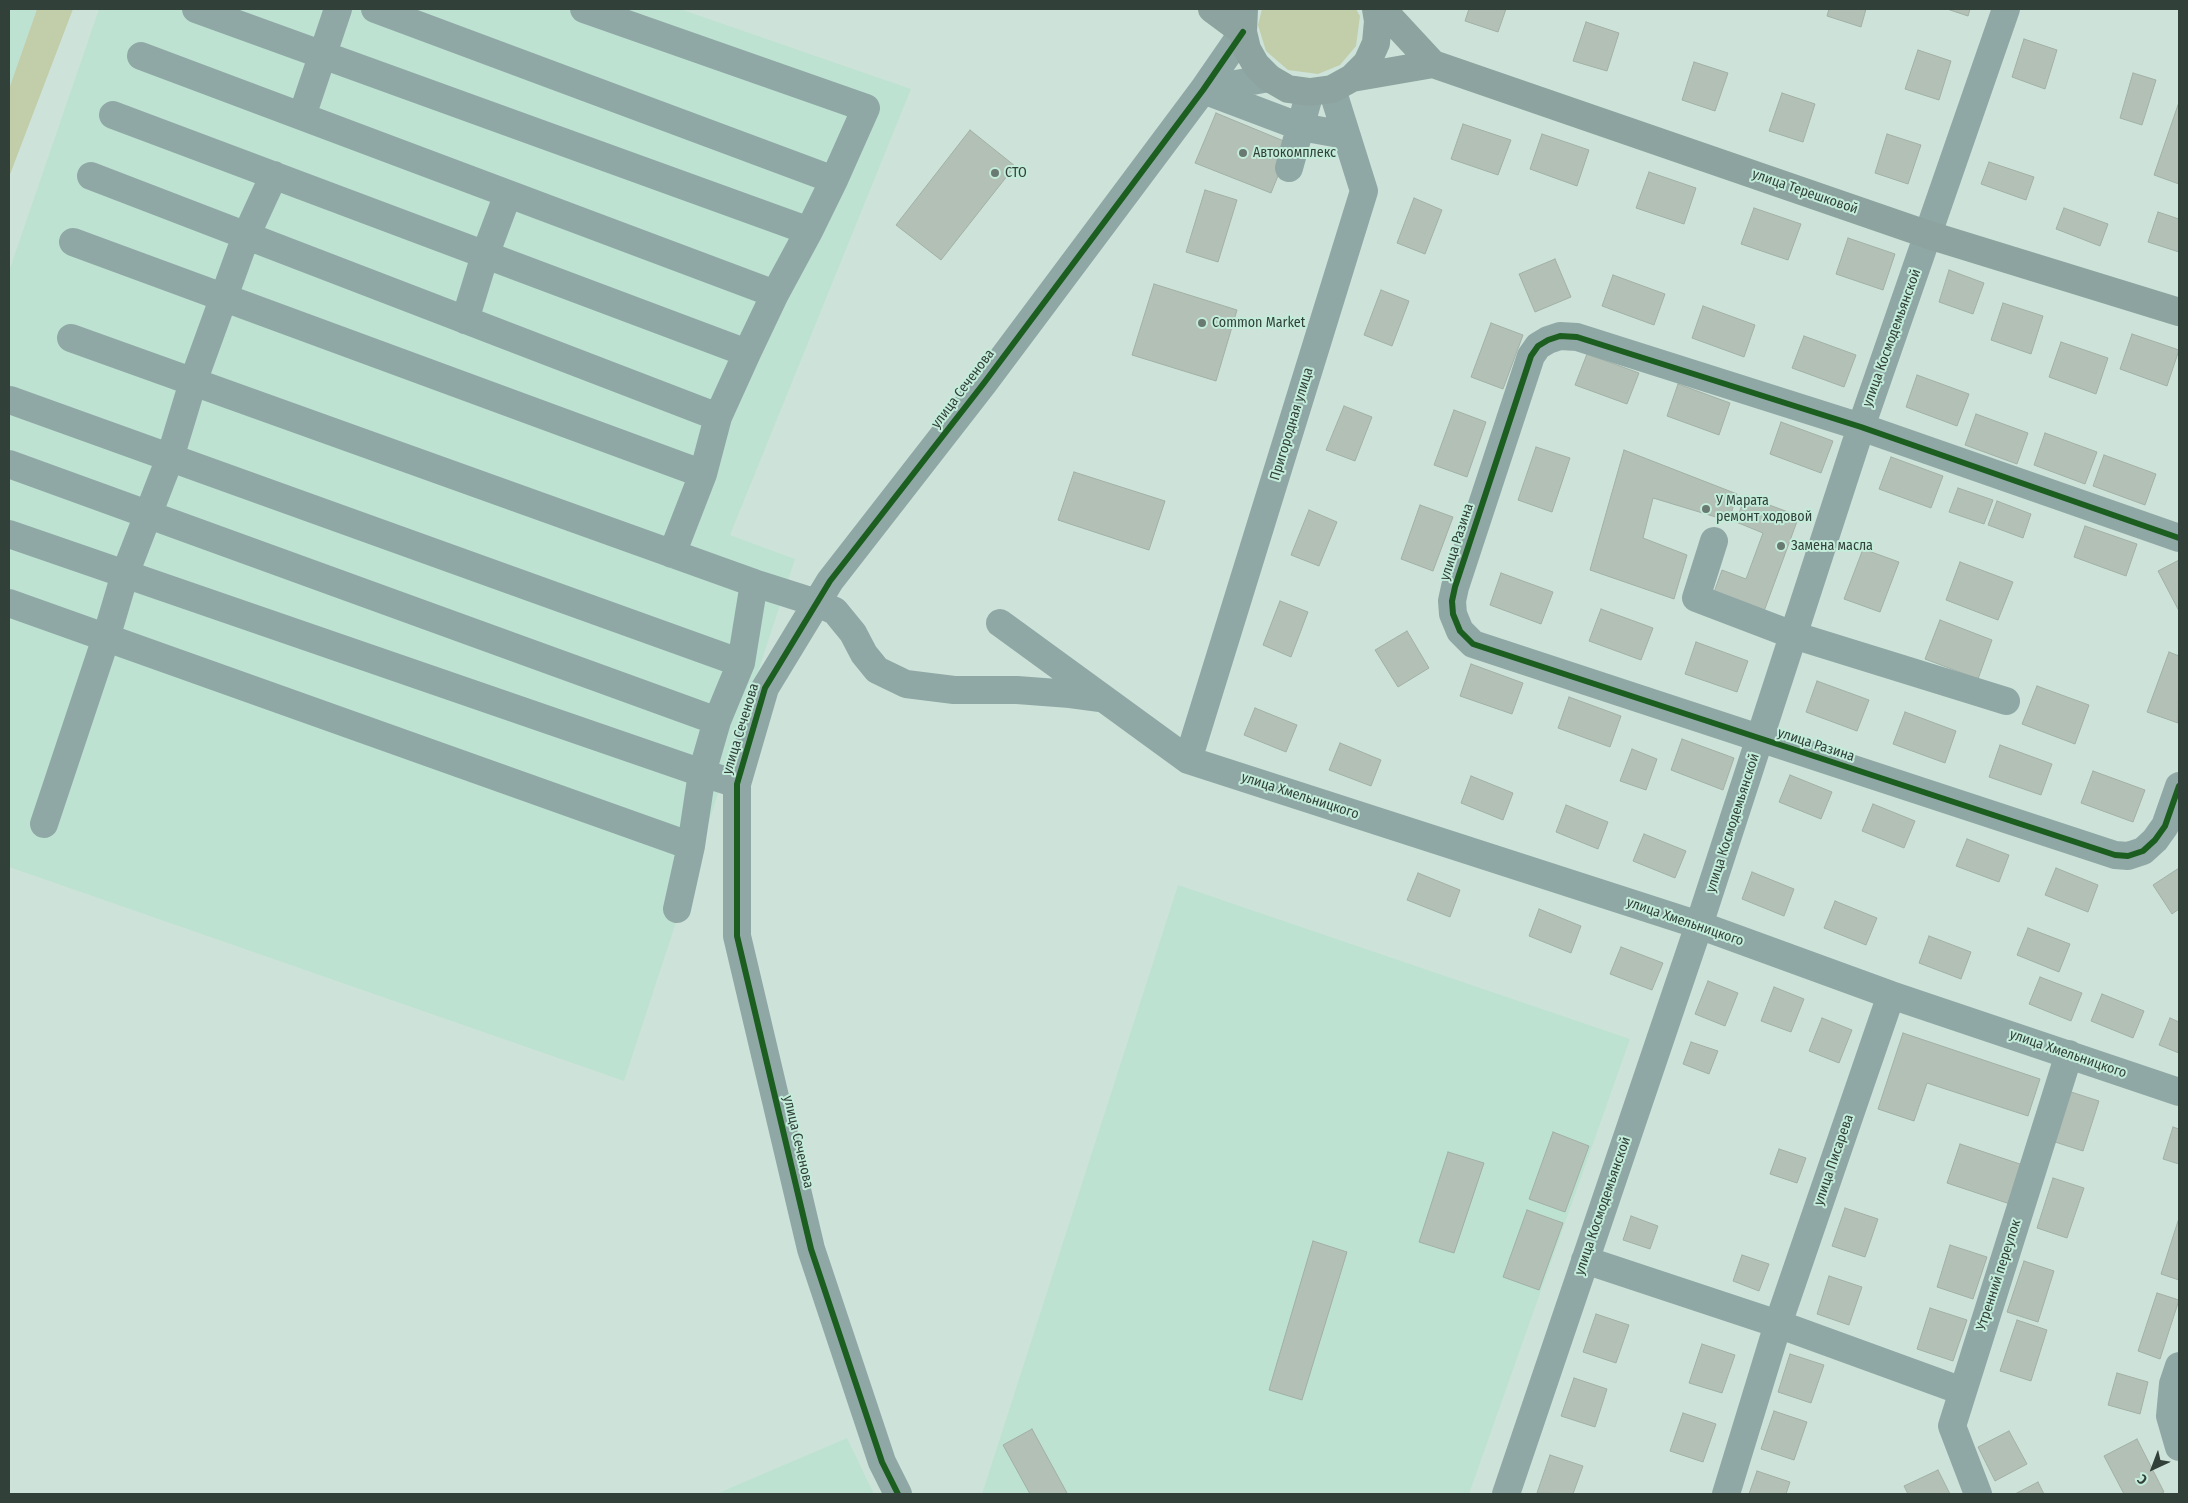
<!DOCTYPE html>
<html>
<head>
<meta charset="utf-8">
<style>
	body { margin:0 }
	#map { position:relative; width:2188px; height:1503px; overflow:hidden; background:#cde3d9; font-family:"Fira Sans Condensed",sans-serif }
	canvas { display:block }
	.frame { position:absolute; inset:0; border:10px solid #31413a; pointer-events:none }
	.north { position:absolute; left:2128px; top:1443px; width:50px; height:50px; -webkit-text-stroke:4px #c4ecda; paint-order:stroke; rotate:223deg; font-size:14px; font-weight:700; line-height:20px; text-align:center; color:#31413a }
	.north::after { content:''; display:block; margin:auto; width:18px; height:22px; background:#31413a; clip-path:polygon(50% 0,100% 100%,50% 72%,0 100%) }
</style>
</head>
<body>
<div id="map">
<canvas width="2188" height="1503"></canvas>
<div class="frame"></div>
<div class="north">С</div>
</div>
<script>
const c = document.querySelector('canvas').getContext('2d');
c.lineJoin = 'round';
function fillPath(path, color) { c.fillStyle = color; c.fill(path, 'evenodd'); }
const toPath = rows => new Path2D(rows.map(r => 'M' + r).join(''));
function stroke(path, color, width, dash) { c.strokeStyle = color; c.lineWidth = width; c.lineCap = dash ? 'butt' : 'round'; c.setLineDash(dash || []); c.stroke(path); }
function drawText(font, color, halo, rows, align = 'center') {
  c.font = font + ' "Fira Sans Condensed",sans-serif'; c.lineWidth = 4; c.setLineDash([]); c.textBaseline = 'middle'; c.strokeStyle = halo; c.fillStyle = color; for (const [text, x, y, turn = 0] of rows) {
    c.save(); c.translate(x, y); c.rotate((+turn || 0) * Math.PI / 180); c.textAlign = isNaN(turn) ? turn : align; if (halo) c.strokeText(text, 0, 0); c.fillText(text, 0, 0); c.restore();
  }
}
const built = toPath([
	[9,9,37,9,9,89],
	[99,9,680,9,911,89,730,535,795,559,624,1081,9,867,9,271],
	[1178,885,1630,1039,1469,1494,982,1494],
	[847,1438,874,1494,716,1494]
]);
const green = toPath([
	[37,9,73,9,9,177,9,89],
	[1262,9,1356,9,1360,16,1356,46,1340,65,1318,74,1288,70,1266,51,1258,25]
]);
const building = toPath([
	[1469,9,1506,9,1498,32,1465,21,1469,9],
	[1829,9,1866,9,1861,27,1827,16,1829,9],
	[1947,9,1970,9,1968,16,1947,9],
	[1586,22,1619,33,1607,71,1573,61,1586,22],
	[2024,39,2057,50,2045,89,2012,77,2024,39],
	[1918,50,1951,61,1939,100,1905,89,1918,50],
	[1694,62,1728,73,1715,111,1682,100,1694,62],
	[2133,73,2156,80,2142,125,2120,118,2133,73],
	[1782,93,1815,104,1803,142,1769,131,1782,93],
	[2179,102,2179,184,2154,175,2179,102],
	[1216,113,1291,144,1271,193,1195,163,1216,113],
	[1463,124,1511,140,1498,175,1451,159,1463,124],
	[970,130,1015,166,941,260,896,225,970,130],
	[1542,134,1589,150,1577,186,1530,169,1542,134],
	[1887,134,1921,145,1908,184,1875,173,1887,134],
	[1989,162,2034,177,2026,200,1981,184,1989,162],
	[1649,172,1696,188,1684,224,1636,208,1649,172],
	[1205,190,1237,200,1218,262,1186,252,1205,190],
	[1414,198,1442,210,1425,254,1397,243,1414,198],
	[1754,208,1801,224,1788,260,1741,244,1754,208],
	[2064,208,2108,224,2100,246,2056,229,2064,208],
	[2158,212,2179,219,2179,252,2148,242,2158,212],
	[1848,238,1895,254,1883,290,1836,274,1848,238],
	[1555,259,1571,297,1535,312,1519,274,1555,259],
	[1949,270,1984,283,1973,314,1939,302,1949,270],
	[1613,275,1665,294,1654,325,1602,306,1613,275],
	[1154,284,1237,310,1216,381,1132,355,1154,284],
	[1381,290,1409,301,1392,346,1364,335,1381,290],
	[2003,303,2043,316,2031,354,1991,340,2003,303],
	[1703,306,1755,325,1744,357,1692,338,1703,306],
	[1491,323,1523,335,1503,389,1471,377,1491,323],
	[2132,334,2179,350,2167,386,2120,369,2132,334],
	[1804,336,1856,355,1844,387,1792,368,1804,336],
	[2061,342,2108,358,2096,394,2049,377,2061,342],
	[1587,354,1639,373,1627,404,1575,385,1587,354],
	[1917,375,1969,394,1957,426,1906,407,1917,375],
	[1678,384,1730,403,1719,435,1667,416,1678,384],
	[1344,406,1372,417,1355,461,1326,450,1344,406],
	[1454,410,1486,422,1467,477,1434,465,1454,410],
	[1976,414,2028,433,2017,464,1965,445,1976,414],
	[1781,422,1833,441,1821,473,1770,454,1781,422],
	[2045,433,2097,452,2085,484,2034,465,2045,433],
	[1536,447,1570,458,1552,512,1518,500,1536,447],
	[1624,450,1737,494,1729,521,1653,498,1643,538,1687,555,1674,599,1590,570,1624,450],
	[2104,455,2156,474,2145,505,2093,486,2104,455],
	[1891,457,1943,476,1931,508,1879,489,1891,457],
	[1074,472,1165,501,1149,550,1058,520,1074,472],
	[1958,488,1993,500,1984,524,1949,512,1958,488],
	[1745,496,1799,516,1763,614,1713,595,1722,570,1746,579,1763,533,1736,522,1745,496],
	[1997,501,2031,514,2023,538,1988,525,1997,501],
	[1420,505,1453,517,1433,571,1401,559,1420,505],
	[1309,510,1337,522,1319,566,1291,555,1309,510],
	[2085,526,2137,544,2126,576,2074,557,2085,526],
	[1863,549,1899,562,1880,612,1844,599,1863,549],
	[2179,560,2179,611,2158,571,2179,560],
	[1960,562,2013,582,1998,620,1946,600,1960,562],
	[1501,573,1553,592,1541,624,1490,605,1501,573],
	[1280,601,1308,612,1291,657,1263,645,1280,601],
	[1601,609,1653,628,1641,660,1589,641,1601,609],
	[1940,620,1992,640,1978,679,1925,659,1940,620],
	[1407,631,1429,668,1398,687,1375,650,1407,631],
	[1696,642,1748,661,1737,692,1685,674,1696,642],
	[2169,652,2179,656,2178,723,2147,712,2169,652],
	[1471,664,1523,683,1512,714,1460,696,1471,664],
	[1817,681,1869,700,1857,731,1806,712,1817,681],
	[2037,686,2089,705,2075,744,2022,724,2037,686],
	[1569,697,1621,716,1610,747,1558,728,1569,697],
	[1255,708,1297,725,1286,752,1244,735,1255,708],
	[1905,712,1956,731,1945,763,1893,744,1905,712],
	[1682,739,1734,758,1723,790,1671,770,1682,739],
	[1340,743,1381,760,1371,786,1329,770,1340,743],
	[2000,745,2052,764,2041,795,1989,777,2000,745],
	[1632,749,1657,759,1646,790,1620,781,1632,749],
	[2093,771,2145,790,2133,822,2081,803,2093,771],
	[1790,775,1832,792,1821,819,1779,802,1790,775],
	[1471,776,1513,793,1503,820,1461,803,1471,776],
	[1873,804,1915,821,1904,848,1862,831,1873,804],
	[1566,805,1608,822,1598,849,1556,832,1566,805],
	[1644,834,1686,851,1675,878,1633,861,1644,834],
	[1967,839,2009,855,1999,882,1956,866,1967,839],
	[2056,868,2098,885,2088,912,2045,895,2056,868],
	[2179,868,2179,909,2172,914,2153,885,2179,868],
	[1752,872,1794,889,1784,916,1742,899,1752,872],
	[1418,873,1460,890,1450,917,1407,900,1418,873],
	[1835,901,1877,918,1866,945,1824,928,1835,901],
	[1539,909,1581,926,1571,953,1529,936,1539,909],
	[2028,928,2070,944,2059,972,2017,955,2028,928],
	[1929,936,1971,952,1961,979,1919,963,1929,936],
	[1621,947,1663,963,1652,990,1610,974,1621,947],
	[2040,977,2082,993,2071,1021,2029,1004,2040,977],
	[1708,981,1738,993,1725,1026,1695,1014,1708,981],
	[1774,987,1804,999,1791,1032,1761,1021,1774,987],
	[2102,994,2144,1011,2133,1038,2091,1021,2102,994],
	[1822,1018,1852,1030,1839,1063,1809,1051,1822,1018],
	[2170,1018,2179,1022,2179,1053,2159,1045,2170,1018],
	[1903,1033,2040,1079,2028,1116,1927,1083,1914,1121,1878,1109,1903,1033],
	[1691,1042,1718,1051,1709,1074,1683,1064,1691,1042],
	[2068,1091,2099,1101,2083,1151,2052,1141,2068,1091],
	[2173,1127,2179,1129,2179,1164,2163,1159,2173,1127],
	[1553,1132,1589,1146,1565,1212,1529,1199,1553,1132],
	[1960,1144,2023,1165,2010,1204,1947,1183,1960,1144],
	[1779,1149,1806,1158,1797,1183,1770,1174,1779,1149],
	[1448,1152,1484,1163,1454,1253,1419,1242,1448,1152],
	[2053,1178,2084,1188,2067,1238,2037,1228,2053,1178],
	[1845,1208,1878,1219,1865,1257,1832,1246,1845,1208],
	[1527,1210,1563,1223,1539,1290,1503,1277,1527,1210],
	[1631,1216,1658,1226,1650,1249,1623,1240,1631,1216],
	[2179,1218,2179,1280,2161,1274,2179,1218],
	[1313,1241,1347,1252,1302,1400,1269,1390,1313,1241],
	[1950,1245,1987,1257,1973,1299,1937,1287,1950,1245],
	[1742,1255,1769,1264,1759,1291,1733,1281,1742,1255],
	[2024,1261,2054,1271,2038,1322,2007,1312,2024,1261],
	[1829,1276,1862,1287,1849,1325,1817,1314,1829,1276],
	[2157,1293,2179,1300,2160,1359,2138,1351,2157,1293],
	[1930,1308,1967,1320,1953,1361,1917,1349,1930,1308],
	[1596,1314,1629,1325,1616,1363,1583,1352,1596,1314],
	[2017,1320,2047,1330,2031,1381,2000,1371,2017,1320],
	[1702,1344,1735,1355,1722,1393,1689,1383,1702,1344],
	[1790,1354,1824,1365,1811,1403,1778,1392,1790,1354],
	[2117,1373,2148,1382,2140,1414,2108,1405,2117,1373],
	[1574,1378,1607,1389,1595,1427,1561,1416,1574,1378],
	[1774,1411,1807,1422,1794,1460,1761,1449,1774,1411],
	[1683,1413,1716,1424,1703,1462,1670,1451,1683,1413],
	[1032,1429,1067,1493,1064,1494,1030,1494,1003,1445,1032,1429],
	[2009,1431,2027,1464,1995,1481,1978,1447,2009,1431],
	[2137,1439,2164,1492,2160,1494,2124,1494,2104,1456,2137,1439],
	[1550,1455,1583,1466,1573,1494,1537,1493,1550,1455],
	[1938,1470,1950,1494,1908,1494,1904,1486,1938,1470],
	[1757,1471,1790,1482,1786,1494,1749,1494,1757,1471],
	[2038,1482,2044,1494,2015,1494,2038,1482]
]);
const minor = toPath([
	[196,9,809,231,775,294],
	[375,9,834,180,809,231],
	[584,9,866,108,834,180],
	[141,56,775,294,747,353],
	[1203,90,1301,127,1345,135],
	[1203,90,1269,78],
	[113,115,747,353,718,417],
	[302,116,338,9],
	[1289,168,1310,92],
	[91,176,718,417,703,474],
	[73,242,703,474,672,554],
	[465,320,485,255,508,194],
	[71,338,754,583,741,663],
	[10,400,741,663,717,721],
	[9,464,717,721,702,773,737,784],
	[9,534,702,773,691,846],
	[2179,538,1861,427,1577,337,1560,336,1548,340,1538,346,1531,356,1455,587,1452,601,1453,614,1460,631,1473,644,2115,855,2128,856,2143,851,2155,840,2165,826,2179,786],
	[1714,541,1696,598,1793,635,2006,701],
	[754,583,817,603,835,611,853,633,864,654,877,670,906,684,954,690,1017,690,1070,694,1100,698],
	[9,603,691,846,677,909],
	[1000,623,1188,760,1699,925,1891,995,2179,1092],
	[1188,760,1364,191,1332,89],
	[44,824,106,638,125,574,170,458,193,382,246,236,274,175],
	[1585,1260,1778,1324,1962,1391],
	[2179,1366,2173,1384,2170,1416,2179,1447],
	[898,1494,882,1462,811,1249,737,936,737,784,765,688,830,581,984,383,1203,90,1243,32],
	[1506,1494,1699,925,1861,427,2006,9],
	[1726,1494,1778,1324,1891,995],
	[1978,1494,1952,1426,2069,1054]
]);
const major = toPath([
	[1212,9,1243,32],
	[1244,9,1243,32,1247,49,1256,65,1269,78,1288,89,1310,92,1332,89,1352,78,1367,63,1376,43,1378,21,1376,9],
	[1382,9,1433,64,1929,235,2179,312],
	[1352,78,1433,64]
]);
const cycleway = toPath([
	[2179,538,1861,427,1577,337,1560,336,1548,340,1538,346,1531,356,1455,587,1452,601,1453,614,1460,631,1473,644,2115,855,2128,856,2143,851,2155,840,2165,826,2179,786],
	[898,1494,882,1462,811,1249,737,936,737,784,765,688,830,581,984,383,1203,90,1243,32]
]);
const markers = [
	[1243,153,5,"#687a72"],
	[995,173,5,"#687a72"],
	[1202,323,5,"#687a72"],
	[1706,509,5,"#687a72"],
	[1781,546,5,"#687a72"]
];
const poiNames = [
	["Автокомплекс",1253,153],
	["СТО",1005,173],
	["Common Market",1212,323],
	["У Марата",1716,501],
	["ремонт ходовой",1716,517],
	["Замена масла",1791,546]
];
const streetNames = [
	["улица Терешковой",1805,192,19],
	["улица Космодемьянской",1892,338,-70],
	["улица Сеченова",963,389,-53],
	["Пригородная улица",1292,424,-73],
	["улица Разина",1457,542,-72],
	["улица Сеченова",741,729,-73],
	["улица Разина",1816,745,18],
	["улица Хмельницкого",1300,796,18],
	["улица Космодемьянской",1733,823,-72],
	["улица Хмельницкого",1685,922,19],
	["улица Хмельницкого",2068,1054,19],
	["улица Сеченова",798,1142,77],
	["улица Писарева",1834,1160,-71],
	["улица Космодемьянской",1603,1206,-71],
	["Утренний переулок",1999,1275,-72]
];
fillPath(built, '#bee2d2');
fillPath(green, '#c2cda9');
fillPath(building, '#b2c0b6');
stroke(building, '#a2b0a6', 1);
stroke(minor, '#90a8a5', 28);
stroke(major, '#8ca39f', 28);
stroke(cycleway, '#1b5e20', 6);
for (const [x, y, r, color] of markers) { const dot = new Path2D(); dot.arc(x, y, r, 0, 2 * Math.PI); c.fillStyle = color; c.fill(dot); stroke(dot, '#c4ecda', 2); }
drawText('14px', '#31413a', '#c4ecda', poiNames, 'left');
drawText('14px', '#31413a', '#c4ecda', streetNames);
</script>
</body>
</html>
